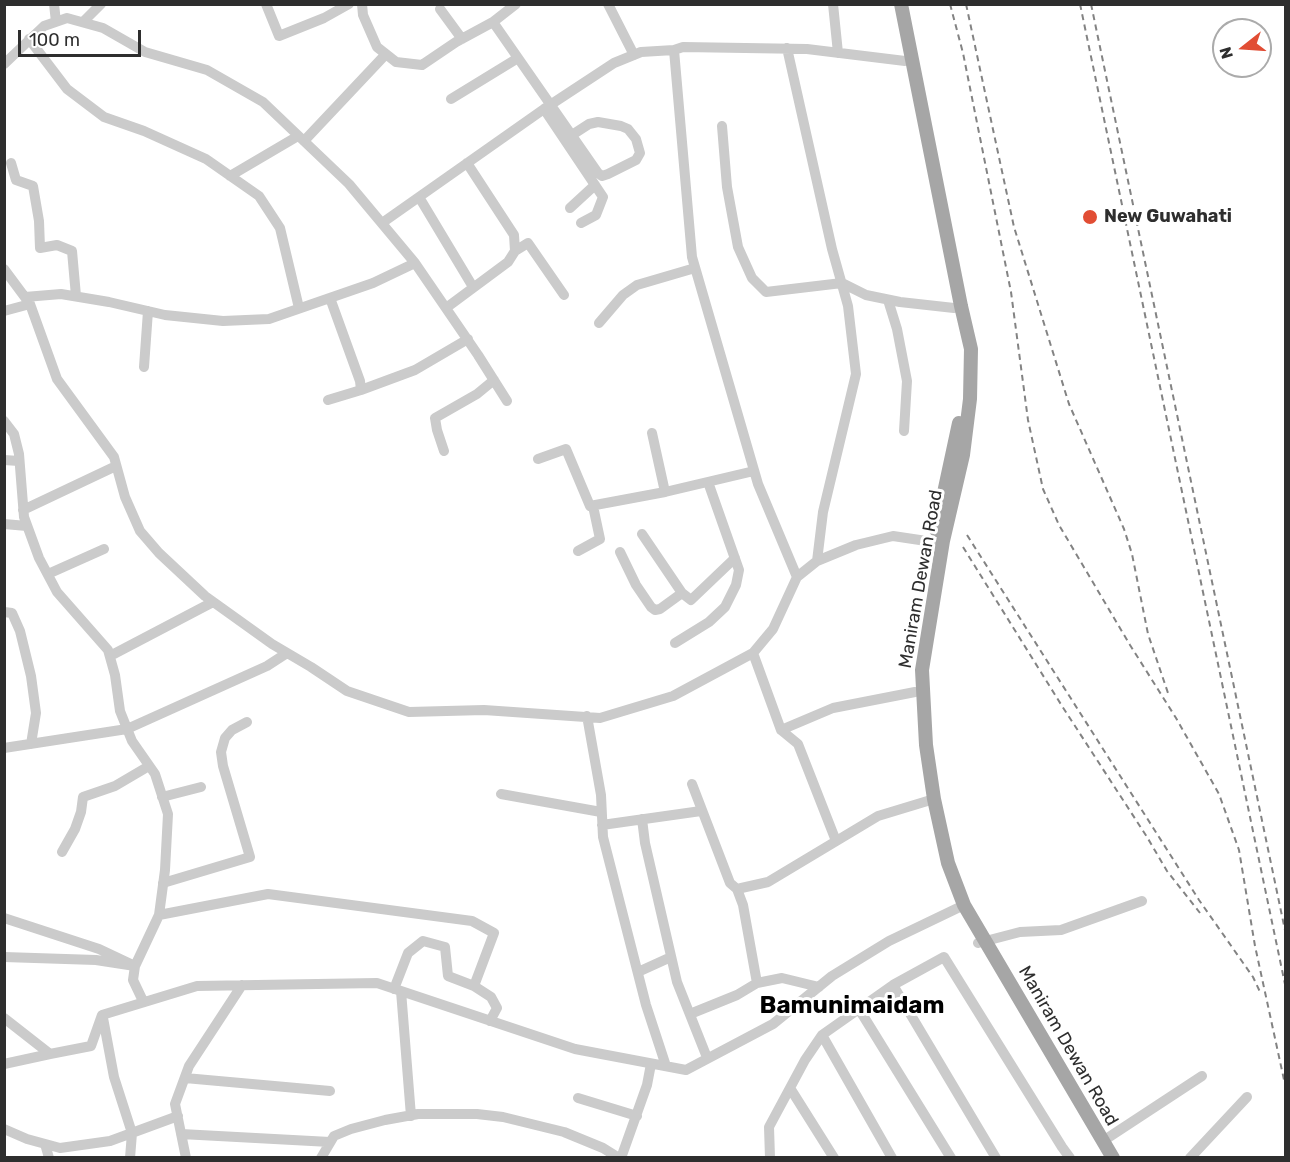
<!DOCTYPE html>
<html>
<head>
<meta charset="utf-8">
<style>
	body { margin:0 }
	#map { position:relative; width:1290px; height:1162px; overflow:hidden; background:#fff; font-family:Rubik,sans-serif }
	canvas { display:block }
	.frame { position:absolute; inset:0; border:6px solid #2e2e2e; pointer-events:none }
	.north { position:absolute; left:1212px; top:18px; width:60px; height:60px; box-sizing:border-box; background:#fff; border:2px solid #ababab; border-radius:50%; rotate:253deg; font-size:16px; font-weight:700; line-height:24px; text-align:center; color:#2e2e2e }
	.north::after { content:''; display:block; margin:auto; width:21px; height:27px; background:#e14d34; clip-path:polygon(50% 0,100% 100%,50% 72%,0 100%) }
	.scale { position:absolute; left:18px; top:30px; width:123px; height:27px; box-sizing:border-box; border:3px solid #2e2e2e; border-top:0; padding-left:8px; font-size:18px; line-height:21px; white-space:nowrap; color:#2e2e2e; -webkit-text-stroke:4px #fff; paint-order:stroke }
</style>
</head>
<body>
<div id="map">
<canvas width="1290" height="1162"></canvas>
<div class="frame"></div>
<div class="north">N</div>
<div class="scale">100 m</div>
</div>
<script>
const c = document.querySelector('canvas').getContext('2d');
c.lineJoin = 'round';
const toPath = rows => new Path2D(rows.map(r => 'M' + r).join(''));
function stroke(path, color, width, dash) { c.strokeStyle = color; c.lineWidth = width; c.lineCap = dash ? 'butt' : 'round'; c.setLineDash(dash || []); c.stroke(path); }
function drawText(font, color, halo, rows, align = 'center') {
  c.font = font + ' Rubik,sans-serif'; c.lineWidth = 6; c.setLineDash([]); c.textBaseline = 'middle'; c.strokeStyle = halo; c.fillStyle = color; for (const [text, x, y, turn = 0] of rows) {
    c.save(); c.translate(x, y); c.rotate((+turn || 0) * Math.PI / 180); c.textAlign = isNaN(turn) ? turn : align; if (halo) c.strokeText(text, 0, 0); c.fillText(text, 0, 0); c.restore();
  }
}
const minor = toPath([
	[54,4,56,22],
	[266,4,279,36,324,18,349,4],
	[362,4,363,15,377,47,396,62,422,65,456,42,493,22,516,4],
	[608,4,634,55],
	[833,4,838,53],
	[440,9,462,39],
	[83,22,101,4],
	[493,22,598,173,602,176,608,174,636,160,640,153,636,139,628,129,621,126,598,122,589,124,572,135],
	[29,39,67,89,104,117,144,131,206,159,259,196,280,228,299,308],
	[787,48,832,249,848,306,856,374,823,512,817,561],
	[674,50,692,257,758,484,797,577],
	[4,64,44,26,67,18,103,28,145,52,207,70,263,102,349,184,415,263,478,355,507,401],
	[451,99,518,58],
	[544,109,603,197,596,215,581,223],
	[722,126,727,187,738,247,752,278,766,292,842,283,866,295,900,302,954,308],
	[304,141,386,54],
	[11,163,16,180,33,186,39,221,40,248,57,245,72,251,76,296],
	[230,176,298,136],
	[419,197,473,287],
	[570,208,595,185],
	[382,223,544,109,614,63,641,52,674,50,683,47,807,49,905,61,912,58],
	[515,251,528,243,564,295],
	[4,269,30,304,57,379,114,457,125,497,140,531,159,553,205,596,272,644,311,667,347,691,409,712,484,710,600,718,673,696,753,653,773,629,797,577,817,561,856,545,893,536,933,542],
	[25,297,61,294,109,302,165,315,223,321,269,319,373,283,415,263],
	[888,300,897,329,907,381,904,431],
	[446,308,508,262,515,251,514,235,467,163],
	[4,311,30,304],
	[599,323,623,295,637,285,695,268],
	[144,367,148,311],
	[361,390,415,370,468,339],
	[328,400,361,390,360,381,330,298],
	[4,421,14,434,19,454,24,517,39,558,57,592,108,650,115,675,120,711,132,741,155,774,168,814,165,870,159,915,135,966,133,980,143,1001],
	[652,433,665,492],
	[444,451,437,430,435,418,477,394,494,380],
	[538,459,566,449,590,506,665,492,754,471],
	[4,460,19,461],
	[23,510,116,466],
	[4,524,27,526],
	[642,534,682,593,691,600,735,558],
	[578,551,600,539,593,506],
	[620,552,636,585,651,607,655,610,660,609,682,593],
	[48,574,104,549],
	[4,612,12,613,20,631,31,676,36,713,31,744],
	[675,643,709,622,725,607,736,585,739,570,708,482],
	[753,653,781,730,798,744,836,841],
	[110,656,213,602],
	[587,716,601,795,603,837,646,1005,666,1066],
	[781,730,833,708,915,692],
	[4,748,127,729,267,666,287,653],
	[692,784,730,883,737,889,768,882,878,816,934,799],
	[501,794,601,812],
	[162,797,201,787],
	[642,819,645,843,677,982,706,1055],
	[602,825,701,811],
	[62,852,75,829,81,812,83,797,115,786,149,766],
	[163,883,250,857,223,766,221,752,225,738,232,730,247,722],
	[737,889,743,905,757,983],
	[159,915,268,894,472,921,494,933,474,986],
	[4,918,99,949,135,966,96,960,4,957],
	[978,943,1020,932,1061,930,1142,901],
	[638,972,671,957],
	[893,985,996,1158],
	[394,989,408,953,423,941,445,947,448,976,474,986,491,997,497,1008,490,1021],
	[401,991,411,1116],
	[859,1009,951,1158],
	[690,1014,737,995,757,983,782,978,819,987],
	[4,1018,50,1054,91,1046,102,1015,197,986,377,983,575,1049,686,1070,773,1024,832,976,889,941,964,905],
	[103,1018,114,1077,132,1133,130,1158],
	[822,1035,892,1158],
	[4,1064,50,1054],
	[185,1078,330,1091],
	[790,1088,834,1158],
	[578,1098,637,1116],
	[4,1129,27,1139,60,1148,110,1141,178,1116],
	[181,1134,330,1142],
	[1103,1141,1202,1076],
	[45,1144,49,1158],
	[186,1158,175,1104,189,1066,242,985],
	[321,1158,334,1136,351,1129,385,1120,418,1114,477,1114,503,1117,564,1132,603,1148,619,1158],
	[621,1158,647,1085,651,1064],
	[770,1158,769,1127,805,1060,822,1035,893,985,944,957,1062,1147,1070,1158],
	[1190,1158,1247,1097]
]);
const major = toPath([
	[901,4,961,306,971,349,970,399,963,455,943,541,922,670,926,745,934,799,948,863,964,905,1113,1158],
	[936,530,959,423]
]);
const rail = toPath([
	[950,4,963,53,1011,292,1028,420,1043,489,1059,525,1130,645,1176,718,1219,794,1239,850,1255,946,1286,1089],
	[966,4,1014,227,1069,404,1124,529,1132,554,1148,634,1169,696],
	[1080,4,1286,989],
	[1091,4,1286,935],
	[967,535,1199,900,1253,977,1261,994],
	[963,547,1062,706,1147,837,1167,871,1200,913]
]);
const markers = [
	[1090,217,8,"#e14d34"]
];
const poiNames = [
	["New Guwahati",1104,217]
];
const streetNames = [
	["Maniram Dewan Road",921,579,-80],
	["Maniram Dewan Road",1068,1046,60]
];
const districtNames = [
	["Bamunimaidam",852,1006]
];
stroke(minor, '#cbcbcb', 10);
stroke(major, '#a6a6a6', 14);
stroke(rail, '#838383', 2, [6, 4.5]);
for (const [x, y, r, color] of markers) { const dot = new Path2D(); dot.arc(x, y, r, 0, 2 * Math.PI); c.fillStyle = color; c.fill(dot); stroke(dot, '#fff', 2); }
drawText('bold 18px', '#2e2e2e', '#fff', poiNames, 'left');
drawText('18px', '#2e2e2e', '#fff', streetNames);
drawText('bold 24px', '#000', '#fff', districtNames);
</script>
</body>
</html>
